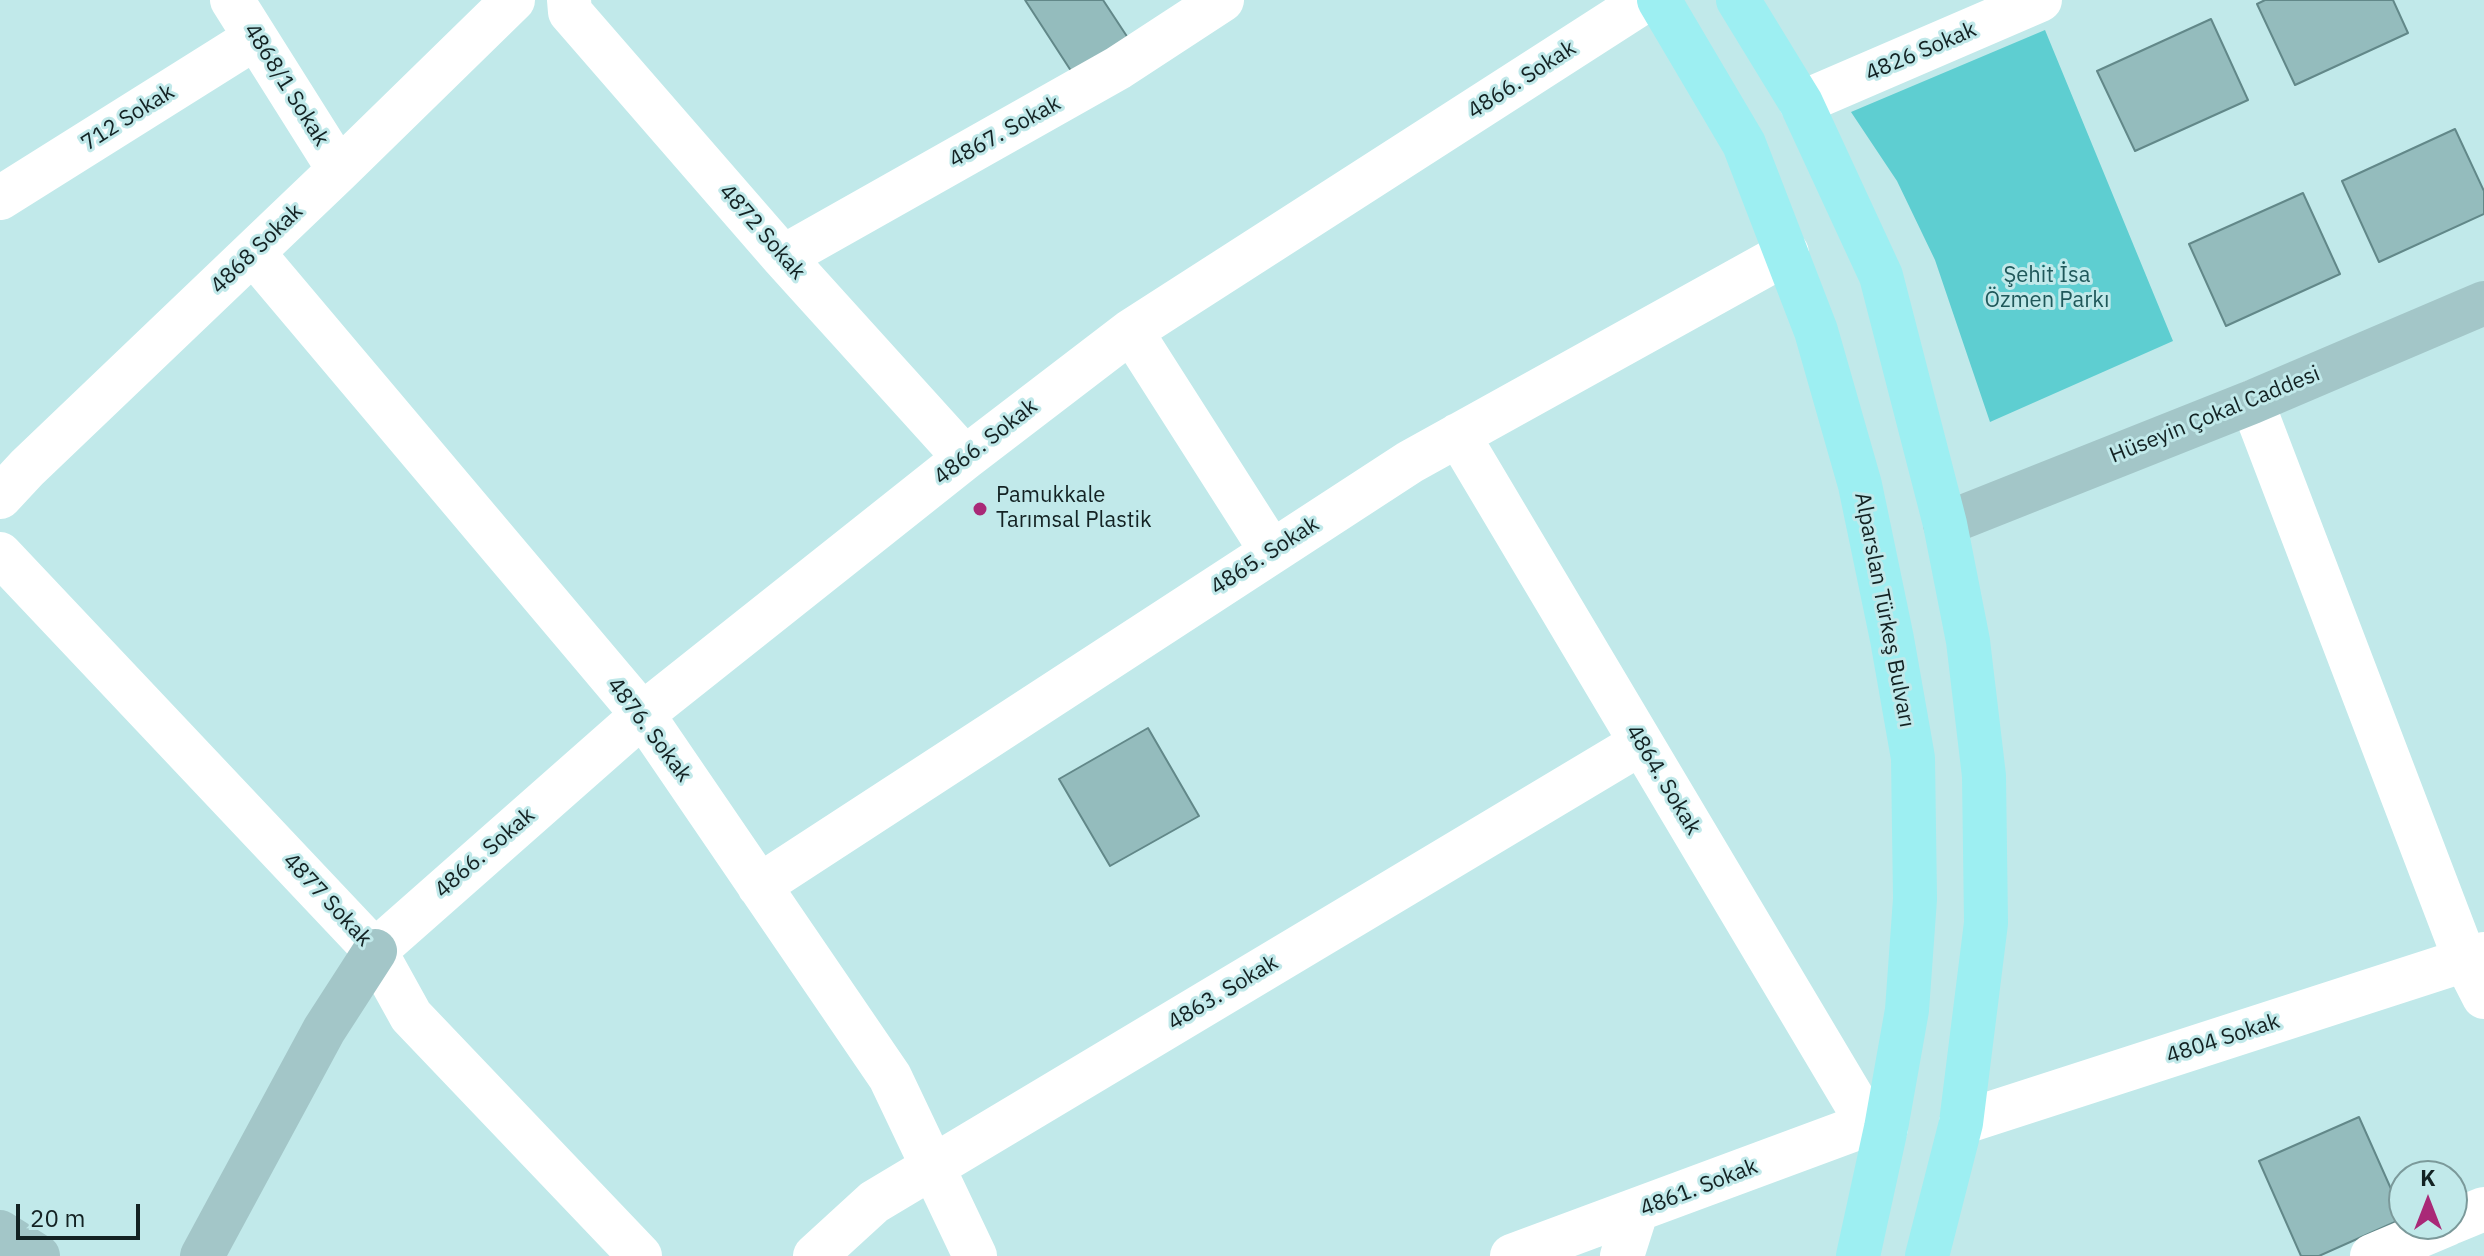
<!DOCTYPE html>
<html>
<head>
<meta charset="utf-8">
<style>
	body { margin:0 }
	#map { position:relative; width:2484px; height:1256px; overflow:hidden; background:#c1e9ea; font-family:"IBM Plex Sans",sans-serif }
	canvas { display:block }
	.north { position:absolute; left:2388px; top:1160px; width:80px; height:80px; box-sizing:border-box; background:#c1e9ea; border:2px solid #7b999a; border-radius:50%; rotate:0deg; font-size:22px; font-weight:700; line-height:32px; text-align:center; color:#132223 }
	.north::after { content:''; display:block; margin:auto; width:28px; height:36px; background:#a92977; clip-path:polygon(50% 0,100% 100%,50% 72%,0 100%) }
	.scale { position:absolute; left:16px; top:1204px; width:124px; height:36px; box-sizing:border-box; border:4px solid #132223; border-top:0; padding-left:10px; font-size:24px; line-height:28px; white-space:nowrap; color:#132223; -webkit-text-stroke:6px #c1e9ea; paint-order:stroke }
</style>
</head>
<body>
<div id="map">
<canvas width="2484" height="1256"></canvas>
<div class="north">K</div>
<div class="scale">20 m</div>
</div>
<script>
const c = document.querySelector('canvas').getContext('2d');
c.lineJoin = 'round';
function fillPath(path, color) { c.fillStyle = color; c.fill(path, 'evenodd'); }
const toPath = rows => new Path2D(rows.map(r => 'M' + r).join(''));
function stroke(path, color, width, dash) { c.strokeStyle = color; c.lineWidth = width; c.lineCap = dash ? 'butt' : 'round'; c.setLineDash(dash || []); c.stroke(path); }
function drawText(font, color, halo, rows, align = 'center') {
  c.font = font + ' "IBM Plex Sans",sans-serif'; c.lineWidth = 6; c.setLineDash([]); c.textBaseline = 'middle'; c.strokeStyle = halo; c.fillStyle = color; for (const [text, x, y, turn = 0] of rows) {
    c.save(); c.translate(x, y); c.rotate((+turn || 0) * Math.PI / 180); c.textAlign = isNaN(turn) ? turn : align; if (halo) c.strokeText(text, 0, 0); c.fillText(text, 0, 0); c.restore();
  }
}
const green = toPath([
	[2045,30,2173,341,1990,422,1935,260,1897,181,1851,112]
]);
const building = toPath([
	[1025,0,1103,0,1130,41,1075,77,1025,0],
	[2265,0,2393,0,2408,33,2295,85,2257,4,2265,0],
	[2211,19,2248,100,2135,151,2097,71,2211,19],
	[2455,129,2484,191,2484,214,2379,262,2342,181,2455,129],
	[2303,193,2340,274,2226,326,2189,244,2303,193],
	[1148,728,1199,816,1110,866,1059,779,1148,728],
	[2359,1117,2404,1218,2319,1256,2301,1256,2259,1161,2359,1117]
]);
const street = toPath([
	[232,0,339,170],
	[569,0,570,12,783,257,965,458],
	[1801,103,2040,0],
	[0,198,255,38],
	[253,253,643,715,890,1077,975,1256],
	[783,257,1118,68,1222,0],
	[1131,331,1272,552],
	[2252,402,2466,962,2484,997],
	[1458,435,1868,1124],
	[0,497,27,468,339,170,513,0],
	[0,554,375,951,411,1016,640,1256],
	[759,886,1410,462,1787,253],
	[375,951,654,705,965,458,1131,331,1646,0],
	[1961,1123,2484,954],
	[2452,1222,2484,1209],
	[815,1256,874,1202,1641,743],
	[1512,1256,1868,1124,1886,1128],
	[1622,1256,1636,1212],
	[2372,1256,2448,1224]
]);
const secondary = toPath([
	[1945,524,2252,402,2484,303],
	[0,1232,38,1256],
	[202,1256,324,1030,375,951]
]);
const primary = toPath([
	[1659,0,1744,144,1816,331,1860,485,1892,639,1913,758,1915,899,1907,1010,1886,1128,1858,1256],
	[1738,0,1801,103,1881,276,1945,524,1968,641,1984,776,1986,923,1961,1123,1927,1256]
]);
const markers = [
	[980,509,8,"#a92977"]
];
const streetNames = [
	["4826 Sokak",1921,52,-23],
	["4866. Sokak",1522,80,-33],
	["4868/1 Sokak",286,85,58],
	["712 Sokak",128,118,-32],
	["4867. Sokak",1005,132,-29],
	["4872 Sokak",762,232,49],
	["4868 Sokak",257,249,-44],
	["Hüseyin Çokal Caddesi",2215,415,-22],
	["4866. Sokak",986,442,-38],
	["4865. Sokak",1265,556,-33],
	["Alparslan Türkeş Bulvarı",1884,610,79],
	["4876. Sokak",649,730,53],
	["4864. Sokak",1663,780,59],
	["4866. Sokak",485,853,-41],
	["4877 Sokak",327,900,47],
	["4863. Sokak",1223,993,-31],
	["4804 Sokak",2223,1039,-18],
	["4861. Sokak",1699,1188,-21]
];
const parkNames = [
	["Şehit İsa",2047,276],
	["Özmen Parkı",2047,301]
];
const poiNames = [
	["Pamukkale",996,496],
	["Tarımsal Plastik",996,521]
];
fillPath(green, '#5eced1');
fillPath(building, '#94bcbd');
stroke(building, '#628889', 2);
stroke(street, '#fff', 44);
stroke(secondary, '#a3c6c8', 44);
stroke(primary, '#9deff2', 44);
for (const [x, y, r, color] of markers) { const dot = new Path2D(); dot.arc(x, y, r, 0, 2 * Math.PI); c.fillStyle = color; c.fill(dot); stroke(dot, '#c1e9ea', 3); }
drawText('22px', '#132223', '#c1e9ea', streetNames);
drawText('22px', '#1f585a', '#c1e9ea', parkNames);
drawText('22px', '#132223', '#c1e9ea', poiNames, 'left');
</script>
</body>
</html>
